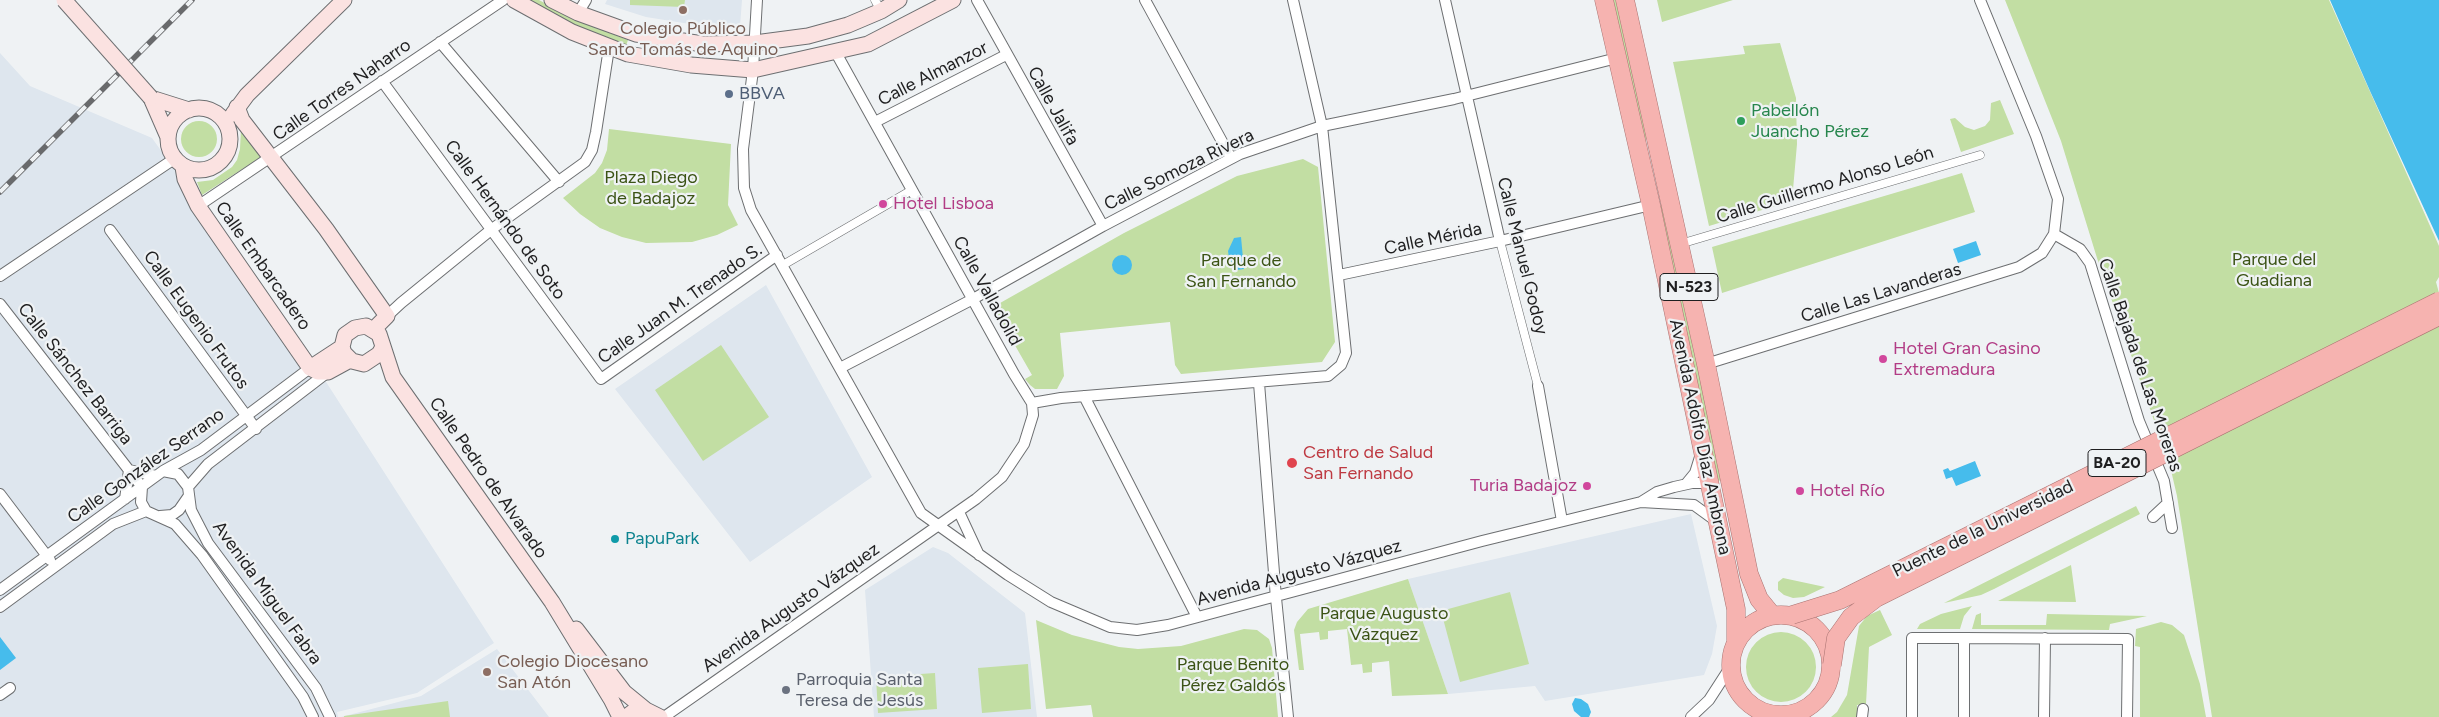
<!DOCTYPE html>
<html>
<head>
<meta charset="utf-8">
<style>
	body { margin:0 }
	canvas { display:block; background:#eff2f4 }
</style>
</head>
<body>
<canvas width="2439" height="717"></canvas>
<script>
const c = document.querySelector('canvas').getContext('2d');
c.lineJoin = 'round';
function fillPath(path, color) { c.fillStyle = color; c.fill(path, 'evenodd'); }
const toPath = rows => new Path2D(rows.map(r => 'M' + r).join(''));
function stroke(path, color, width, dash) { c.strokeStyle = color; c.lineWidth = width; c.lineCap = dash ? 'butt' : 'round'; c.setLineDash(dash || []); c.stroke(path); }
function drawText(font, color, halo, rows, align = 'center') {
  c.font = font + ' Figtree,sans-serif'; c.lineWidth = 4.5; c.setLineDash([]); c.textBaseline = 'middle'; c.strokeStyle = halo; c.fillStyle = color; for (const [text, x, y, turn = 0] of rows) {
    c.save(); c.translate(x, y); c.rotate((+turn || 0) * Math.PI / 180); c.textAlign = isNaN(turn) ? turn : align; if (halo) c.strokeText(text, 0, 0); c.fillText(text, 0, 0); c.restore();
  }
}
const built = toPath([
	[607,0,742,0,740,26,690,24,646,17,605,4],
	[0,53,30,86,152,138,319,371,494,643,417,693,337,712,338,717,0,717],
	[766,285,872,477,750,562,615,389],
	[1691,514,1717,626,1712,654,1704,675,1545,701,1535,686,1448,694,1408,579],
	[933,547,948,553,1025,613,1037,717,874,717,865,590],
	[497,649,549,717,341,717,421,696]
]);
const green = toPath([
	[529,0,539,0,576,20,628,40,626,46,601,38,554,15],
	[630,0,685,0,684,7,630,5],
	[1610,0,1617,0,1647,131,1644,149],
	[1657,0,1733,0,1662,22],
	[2005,0,2329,0,2439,246,2439,277,2436,282,2439,293,2439,717,2212,717,2177,496,2170,466,2097,258,2061,141],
	[1780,43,1796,98,1797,144,1792,201,1709,226,1673,62,1745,54,1743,46],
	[2000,100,2014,134,1961,152,1950,119,1955,118,1965,127,1974,130,1985,126,1990,120,1991,103],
	'181 139a18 18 0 1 1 36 0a18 18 0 1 1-36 0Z',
	[241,129,261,157,202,195,197,182,213,180,232,167,237,160,240,149],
	[609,129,731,144,728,205,738,225,717,235,692,242,646,243,622,237,600,228,580,214,563,198,595,173,602,163,607,150],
	[1303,159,1318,167,1335,342,1322,362,1181,374,1175,365,1170,322,1060,333,1064,376,1057,389,1035,389,1030,385,1025,379,1032,375,993,307,1124,233,1237,176],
	[1962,173,1975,212,1722,293,1712,247],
	[1664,203,1724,480,1716,481,1657,211],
	[721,345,769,417,703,461,655,390],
	[2136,506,2140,514,1994,589,1981,595,1944,603],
	[2071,565,2076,602,1998,601],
	[1783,578,1825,587,1804,597,1793,598,1784,595,1778,590,1778,582],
	[1408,579,1448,694,1392,696,1389,661,1372,663,1372,672,1363,673,1362,664,1351,665,1347,629,1328,631,1328,639,1320,640,1319,632,1300,634,1304,670,1299,670,1294,630,1297,622,1308,609],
	[1510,592,1529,664,1460,682,1441,611],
	[1972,606,1964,616,1960,629,1917,629,1920,624,1941,614],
	[1880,610,1892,635,1869,647,1866,704,1857,705,1857,717,1831,717,1837,712,1847,695,1859,626,1867,616],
	[1981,613,1981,625,2046,625,2047,614,2147,616,2110,624,2109,630,1972,629,1976,615],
	[1036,620,1072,635,1119,647,1138,649,1181,646,1244,629,1257,630,1269,639,1272,648,1278,717,1093,717,1091,705,1046,709],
	[2161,622,2172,625,2184,635,2200,684,2206,717,2140,717,2140,647,2135,646,2136,629],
	'1746 667a35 35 0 1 1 70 0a35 35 0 1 1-70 0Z',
	[1028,664,1031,709,982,713,978,668],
	[935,673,937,709,878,713,876,677],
	[448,701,450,717,344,717,344,716]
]);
const water = toPath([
	[2330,0,2439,0,2439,241,2370,91],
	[1241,237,1244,269,1237,270,1229,258,1228,251,1234,238],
	[1976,241,1981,255,1958,263,1953,249],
	'1112 265a10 10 0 1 1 20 0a10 10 0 1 1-20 0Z',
	[1975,461,1981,476,1956,486,1952,477,1946,479,1943,470,1948,468,1950,471],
	[0,637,16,658,0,670],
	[1575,698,1581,699,1588,704,1591,712,1589,717,1581,717,1574,711,1572,704]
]);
const pedestrian = toPath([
	[875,0,881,11],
	[1500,241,1538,386],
	[1680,244,1980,155],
	[783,265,912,190]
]);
const minor = toPath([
	[757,0,753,70,743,149,744,188,751,210,921,513,1008,575,1051,602,1110,627,1137,630,1168,625,1482,541,1641,502,1657,492,1674,487,1692,483,1709,483],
	[977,0,1103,226],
	[1145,0,1231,158],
	[1445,0,1500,241],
	[578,13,586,0],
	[440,42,559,182],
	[382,81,601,379,777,255],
	[875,122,1006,55],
	[198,206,503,0],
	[110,230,256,429],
	[2054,234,2080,249,2090,263,2139,421,2164,481,2172,528],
	[1339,275,1500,241,1651,205],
	[0,276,174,159],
	[0,304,142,487,141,502,146,511,175,524,202,555,303,697,313,717],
	[387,316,401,303,492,229,585,162,592,150,596,132,609,48],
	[1706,364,2019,267,2042,253,2054,234,2058,199,2036,136,1980,0],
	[840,368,973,299,1103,226,1240,154,1322,126,1454,99,1617,58],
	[1259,383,1276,598,1288,717],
	[1538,386,1562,521],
	[1084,396,1197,617],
	[1032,403,1061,398,1328,376,1341,365,1346,353,1322,126,1293,0],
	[163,471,178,474,188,487,191,510,208,543,316,688,330,717],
	[1686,484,1695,473,1700,457],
	[188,487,208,464,328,372],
	[0,494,50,560],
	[125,499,129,470,156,476],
	[1641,502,1694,505,1716,521],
	[959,512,979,555],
	[160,516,172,515,179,510,188,497],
	[2153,517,2168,503],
	[0,590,163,471,201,450,310,368],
	[0,607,113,524,146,511],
	[1964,638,1964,717],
	[0,695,10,688],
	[664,717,976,499,1002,477,1024,444,1033,415,1032,403,1014,374,835,51],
	[1691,717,1709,700,1731,666],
	[1862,717,1863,709],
	[1912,717,1912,638,1964,638,2128,639,2127,717],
	[2044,717,2045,638]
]);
const secondary = toPath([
	[514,0,572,32,628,54,691,65,753,70,868,44,953,0],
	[552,0,578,13,636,34,703,44,755,43,808,36,848,25,881,11,899,0],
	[151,98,168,137],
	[151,98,189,110],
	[237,107,242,120,326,229,387,316,374,329],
	'168 139a31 31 0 1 1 62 0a31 31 0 1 1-62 0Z',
	[233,114,247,95,344,0],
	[183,167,185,179,198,206,310,368,318,372,328,372,350,360],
	[383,347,379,354,364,364,352,361,344,353,342,347,345,335,355,328,366,326,379,334,393,377,552,602,611,699,620,717],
	[310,368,342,347],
	[576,629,624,692,646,710],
	[626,717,634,711,646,710,660,717]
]);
const trunk = toPath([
	[1604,0,1651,205,1736,609,1736,641],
	[1625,0,1706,364,1749,574,1759,599,1772,615],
	'1731 665a50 50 0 1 1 100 0a50 50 0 1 1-100 0Z'
]);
const rail = toPath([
	[0,192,192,0]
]);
const secondaryBridge = toPath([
	[64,0,151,98]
]);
const trunkBridge = toPath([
	[1792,615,1840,600,2439,301],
	[1832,665,1836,638,1851,617,1876,598,2439,316]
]);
const markers = [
	[683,10,5,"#8d6e63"],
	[729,94,5,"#5c6f8a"],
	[1741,121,5,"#2e9e5b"],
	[883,204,5,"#d1479c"],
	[1883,359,5,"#d1479c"],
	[1292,463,6,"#e0444e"],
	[1587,486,5,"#d1479c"],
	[1800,491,5,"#d1479c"],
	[615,539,5,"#0f9aa8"],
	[487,672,5,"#8d6e63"],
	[786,690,5,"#6b7280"]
];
const shields = [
	[1689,287,58],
	[2117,463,58]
];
const shieldNames = [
	["N-523",1689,287],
	["BA-20",2117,463]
];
const educationNames = [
	["Colegio Público",683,29],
	["Santo Tomás de Aquino",683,50],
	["Colegio Diocesano",497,662,"left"],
	["San Atón",497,683,"left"]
];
const streetNames = [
	["Calle Almanzor",933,74,-27],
	["Calle Torres Naharro",342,90,-35],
	["Calle Jalifa",1053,106,61],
	["Calle Somoza Rivera",1179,170,-26],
	["Calle Guillermo Alonso León",1825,185,-17],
	["Calle Hernándo de Soto",505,220,54],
	["Calle Mérida",1433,239,-12],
	["Calle Manuel Godoy",1522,256,76],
	["Calle Embarcadero",263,266,55],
	["Calle Valladolid",987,291,61],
	["Calle Las Lavanderas",1881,293,-17],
	["Calle Juan M. Trenado S.",680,304,-35],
	["Calle Eugenio Frutos",196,320,54],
	["Calle Bajada de Las Moreras",2140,365,71],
	["Calle Sánchez Barriga",75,374,52],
	["Avenida Adolfo Díaz Ambrona",1700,437,78],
	["Calle González Serrano",146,466,-35],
	["Calle Pedro de Alvarado",488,478,55],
	["Puente de la Universidad",1983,529,-26],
	["Avenida Augusto Vázquez",1299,573,-15],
	["Avenida Miguel Fabra",267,593,54],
	["Avenida Augusto Vázquez",791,608,-35]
];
const serviceNames = [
	["BBVA",739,94]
];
const leisureNames = [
	["Pabellón",1751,111],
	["Juancho Pérez",1751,132]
];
const parkNames = [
	["Plaza Diego",651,178],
	["de Badajoz",651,199],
	["Parque del",2274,260],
	["Guadiana",2274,281],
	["Parque de",1241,261],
	["San Fernando",1241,282],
	["Parque Augusto",1384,614],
	["Vázquez",1384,635],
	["Parque Benito",1233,665],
	["Pérez Galdós",1233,686]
];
const hotelNames = [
	["Hotel Lisboa",893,204],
	["Hotel Gran Casino",1893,349],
	["Extremadura",1893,370],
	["Turia Badajoz",1577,486,"right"],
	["Hotel Río",1810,491]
];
const healthNames = [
	["Centro de Salud",1303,453],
	["San Fernando",1303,474]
];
const cultureNames = [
	["PapuPark",625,539]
];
const worshipNames = [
	["Parroquia Santa",796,680],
	["Teresa de Jesús",796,701]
];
fillPath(built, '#dee6ee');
fillPath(green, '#c2dea3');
fillPath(water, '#46bcec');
stroke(pedestrian, '#6d6f71', 9);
stroke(minor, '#6d6f71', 12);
stroke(secondary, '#6d6f71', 17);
stroke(trunk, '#a97371', 19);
stroke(pedestrian, '#fff', 8);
stroke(minor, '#fff', 10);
stroke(secondary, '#fbe2e1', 15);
stroke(trunk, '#f6b3b0', 18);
stroke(rail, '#696a6c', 5.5);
stroke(rail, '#eff2f4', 4, [11]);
stroke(secondaryBridge, '#6d6f71', 17, []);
stroke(trunkBridge, '#a97371', 19, []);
stroke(secondaryBridge, '#fbe2e1', 15);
stroke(trunkBridge, '#f6b3b0', 18);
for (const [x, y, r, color] of markers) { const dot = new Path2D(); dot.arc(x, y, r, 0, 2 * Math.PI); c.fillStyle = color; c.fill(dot); stroke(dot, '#eff2f4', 2); }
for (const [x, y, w] of shields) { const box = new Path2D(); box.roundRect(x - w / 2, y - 13.5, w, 27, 4); c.fillStyle = '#eff2f4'; c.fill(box); stroke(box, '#1f1f20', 1); }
drawText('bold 16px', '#1f1f20', null, shieldNames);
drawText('18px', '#785e54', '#eff2f4', educationNames);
drawText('18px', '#1f1f20', '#eff2f4', streetNames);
drawText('18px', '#4e5e75', '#eff2f4', serviceNames, 'left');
drawText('18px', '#27864d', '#eff2f4', leisureNames, 'left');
drawText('18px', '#3b5315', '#eff2f4', parkNames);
drawText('18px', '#b23c85', '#eff2f4', hotelNames, 'left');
drawText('18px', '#be3a42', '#eff2f4', healthNames, 'left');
drawText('18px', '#0d838f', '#eff2f4', cultureNames, 'left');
drawText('18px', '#5b616d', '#eff2f4', worshipNames, 'left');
</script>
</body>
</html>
